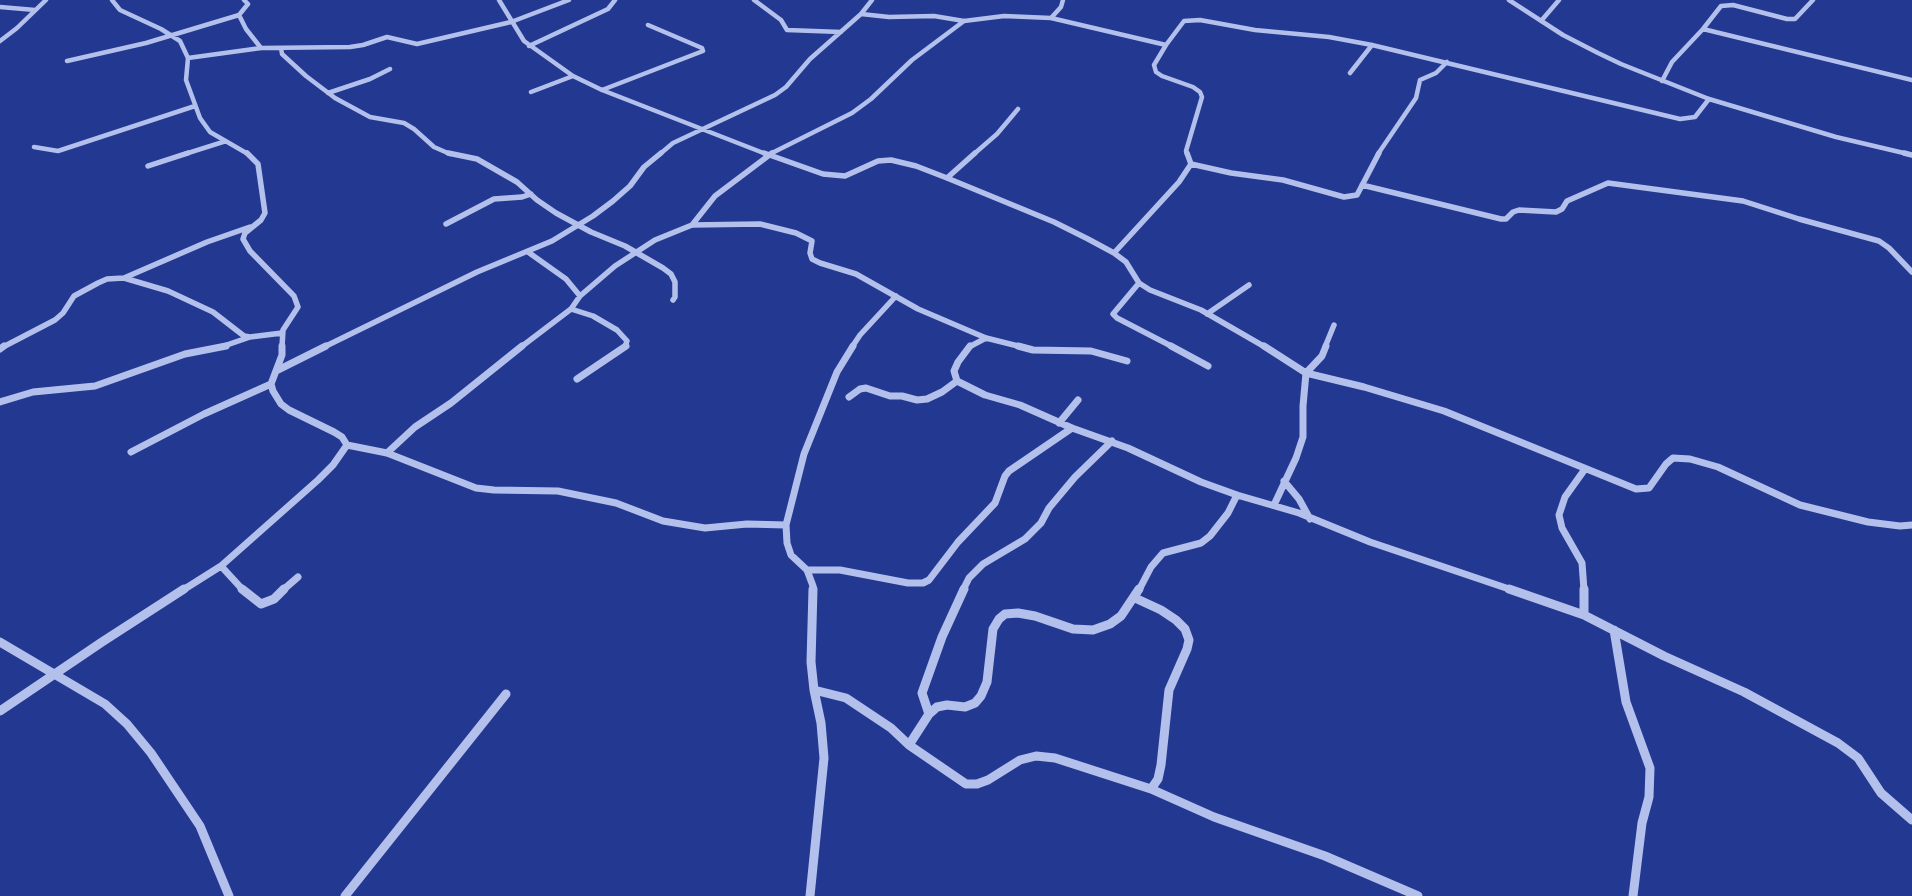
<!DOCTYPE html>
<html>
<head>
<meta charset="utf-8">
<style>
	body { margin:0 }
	canvas { display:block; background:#233991 }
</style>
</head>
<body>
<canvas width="1912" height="896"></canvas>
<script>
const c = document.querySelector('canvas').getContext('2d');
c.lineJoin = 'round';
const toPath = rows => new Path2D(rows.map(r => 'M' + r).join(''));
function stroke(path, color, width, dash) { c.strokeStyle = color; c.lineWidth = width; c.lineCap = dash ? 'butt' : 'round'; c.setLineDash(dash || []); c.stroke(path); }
const minorFar3 = toPath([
	[112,0,120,10,161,29,180,41,188,58,186,80,200,118,210,132,248,154],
	[244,0,248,4,239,15,246,29,261,48],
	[499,0,524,41,573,76,602,90,766,154],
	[754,0,781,20,787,30,841,32],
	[1509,0,1563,35,1598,53,1621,64,1709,99,1836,137,1908,154],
	[0,7,35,10],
	[861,14,889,17,934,16,964,21,1004,16,1051,18,1166,45],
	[1051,18,1061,7,1063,0],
	[1541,21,1559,0],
	[1703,29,1912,80],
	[0,41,17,28,46,0],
	[529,46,608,9,615,0],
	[281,48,282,54,306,76,335,98,370,117,404,123,414,129,434,147,450,154],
	[188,58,261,48,350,47,363,45,387,37,417,44,511,22,569,0],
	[67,61,146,43,239,15],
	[1350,73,1372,45],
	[1662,81,1672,62,1703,29,1721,6,1733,5,1787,19,1795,19,1813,0],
	[602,90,703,51,702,48,648,25],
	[531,92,573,76],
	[328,93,370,79,390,69],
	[34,147,58,151,195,106],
	[185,154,226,141],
	[660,154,673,143,775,95,786,87,810,59,861,14,872,0],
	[770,154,852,113,871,99,912,60,964,21],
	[974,154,997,134,1018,109],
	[1187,154,1186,151,1202,97,1200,92,1193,87,1162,76,1156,72,1154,65,1166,45,1184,21,1200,20,1255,30,1329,37,1372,45,1680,119,1695,117,1709,99],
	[1378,154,1416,98,1420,80,1436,73,1447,62]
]);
const minorFar2 = toPath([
	[247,153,258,164,265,213,261,220,245,233,243,239,250,251,294,296,298,307,283,330,282,347],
	[448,153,477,159,517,182,537,200,556,213,591,232,625,246,663,268,671,274,675,282,675,297,673,300],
	[764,153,823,174,845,176,878,161,891,160,916,166,947,178,1054,222,1088,239,1114,253,1126,262,1139,283,1150,290,1201,310,1265,347],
	[1904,153,1912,155],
	[1191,164,1231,173,1283,180,1344,197,1357,195,1379,153],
	[148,166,188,153],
	[947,178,975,153],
	[1362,185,1501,219,1506,219,1513,212,1519,210,1556,212,1562,209,1567,201,1608,183,1743,201,1799,219,1879,241,1889,248,1912,272],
	[446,224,494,199,522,197,531,194],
	[692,225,715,196,772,153],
	[528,252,566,279,580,296],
	[1114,253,1179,182,1191,164,1187,153],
	[124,278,168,291,213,312,244,336,250,337,282,333],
	[1139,283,1113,314,1117,318,1173,347],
	[571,309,593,316,617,330,627,341,625,347],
	[1207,314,1249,285],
	[3,347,55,320,63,313,74,296,98,283,107,279,124,278,207,242,250,227],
	[221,347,250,337],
	[324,347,477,272,552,241,593,216,613,201,630,186,644,167,661,153],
	[521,347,571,309,580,296,615,266,655,240,692,225,760,224,796,233,812,241,810,253,812,259,820,263,856,274,918,309,986,338,1022,347],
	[852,347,860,335,896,296],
	[969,347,986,338],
	[1325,347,1334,325]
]);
const minorFar1 = toPath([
	[282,346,282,355,271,384,273,391,281,404,289,410,334,432,342,437,347,445],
	[970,346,958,362,954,371,957,381,985,395,1020,405,1072,428,1128,448,1201,482,1237,495,1299,513,1370,542,1512,590],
	[1018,346,1033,350,1091,351,1127,361],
	[1171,346,1208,366],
	[1264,346,1306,373,1364,387,1444,411,1636,489,1649,488,1666,464,1673,458,1690,459,1718,467,1800,505,1868,522,1900,526,1912,525],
	[0,349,4,346],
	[276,371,326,346],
	[577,379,626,346],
	[849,397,860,389,866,388,890,396,902,396,917,400,927,399,942,392,957,381],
	[0,402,33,392,95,386,185,354,226,346],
	[1059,423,1078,400],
	[347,445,387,453,476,488,494,490,558,491,616,503,663,521,705,528,747,524,786,525,804,454,837,372,853,346],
	[131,452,204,414,271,384],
	[387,453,415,427,451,403,522,346],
	[1284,481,1299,499,1310,519],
	[1274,505,1296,458,1303,437,1303,406,1306,373,1322,356,1326,346],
	[786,525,787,543,791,555,807,570,813,586,813,590],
	[221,566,243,590],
	[807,570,840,570,908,583,923,583,929,580,958,542,995,503,1005,476,1009,471,1072,428],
	[183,590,221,566,318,480,333,465,347,445],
	[283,590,298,577],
	[963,590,969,578,983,564,1025,539,1041,523,1049,508,1075,477,1112,441],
	[1139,590,1151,567,1163,553,1201,543,1210,536,1228,513,1237,495],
	[1584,590,1582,563,1562,528,1559,515,1565,497,1585,469]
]);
const minor = toPath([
	[242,589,261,604,274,599,284,589],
	[1509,589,1584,615,1664,656,1744,692,1838,743,1858,758,1881,793,1912,820],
	[1584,589,1584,615],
	[1135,598,1161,610,1176,620,1185,629,1189,640,1187,649,1169,690,1161,765,1158,779,1151,789],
	[1614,630,1626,702,1650,768,1649,797,1642,823,1633,896],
	[0,642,105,704,127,724,151,753,200,826,229,896],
	[814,690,846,698,891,728,909,745,966,784,977,784,988,780,1020,760,1036,756,1055,758,1151,789,1214,817,1325,856,1418,896],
	[0,711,102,642,184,589],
	[929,714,922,693,942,637,964,589],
	[909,745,929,714,937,707,947,705,965,707,975,703,981,696,987,682,993,629,999,619,1005,614,1018,613,1035,616,1073,629,1093,630,1110,624,1121,616,1139,589],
	[345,896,506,694],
	[810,896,824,758,821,723,814,690,811,662,813,589]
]);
stroke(minorFar3, '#b4c0ec', 4.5);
stroke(minorFar2, '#b4c0ec', 5.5);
stroke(minorFar1, '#b4c0ec', 7);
stroke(minor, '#b4c0ec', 9);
</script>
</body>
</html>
